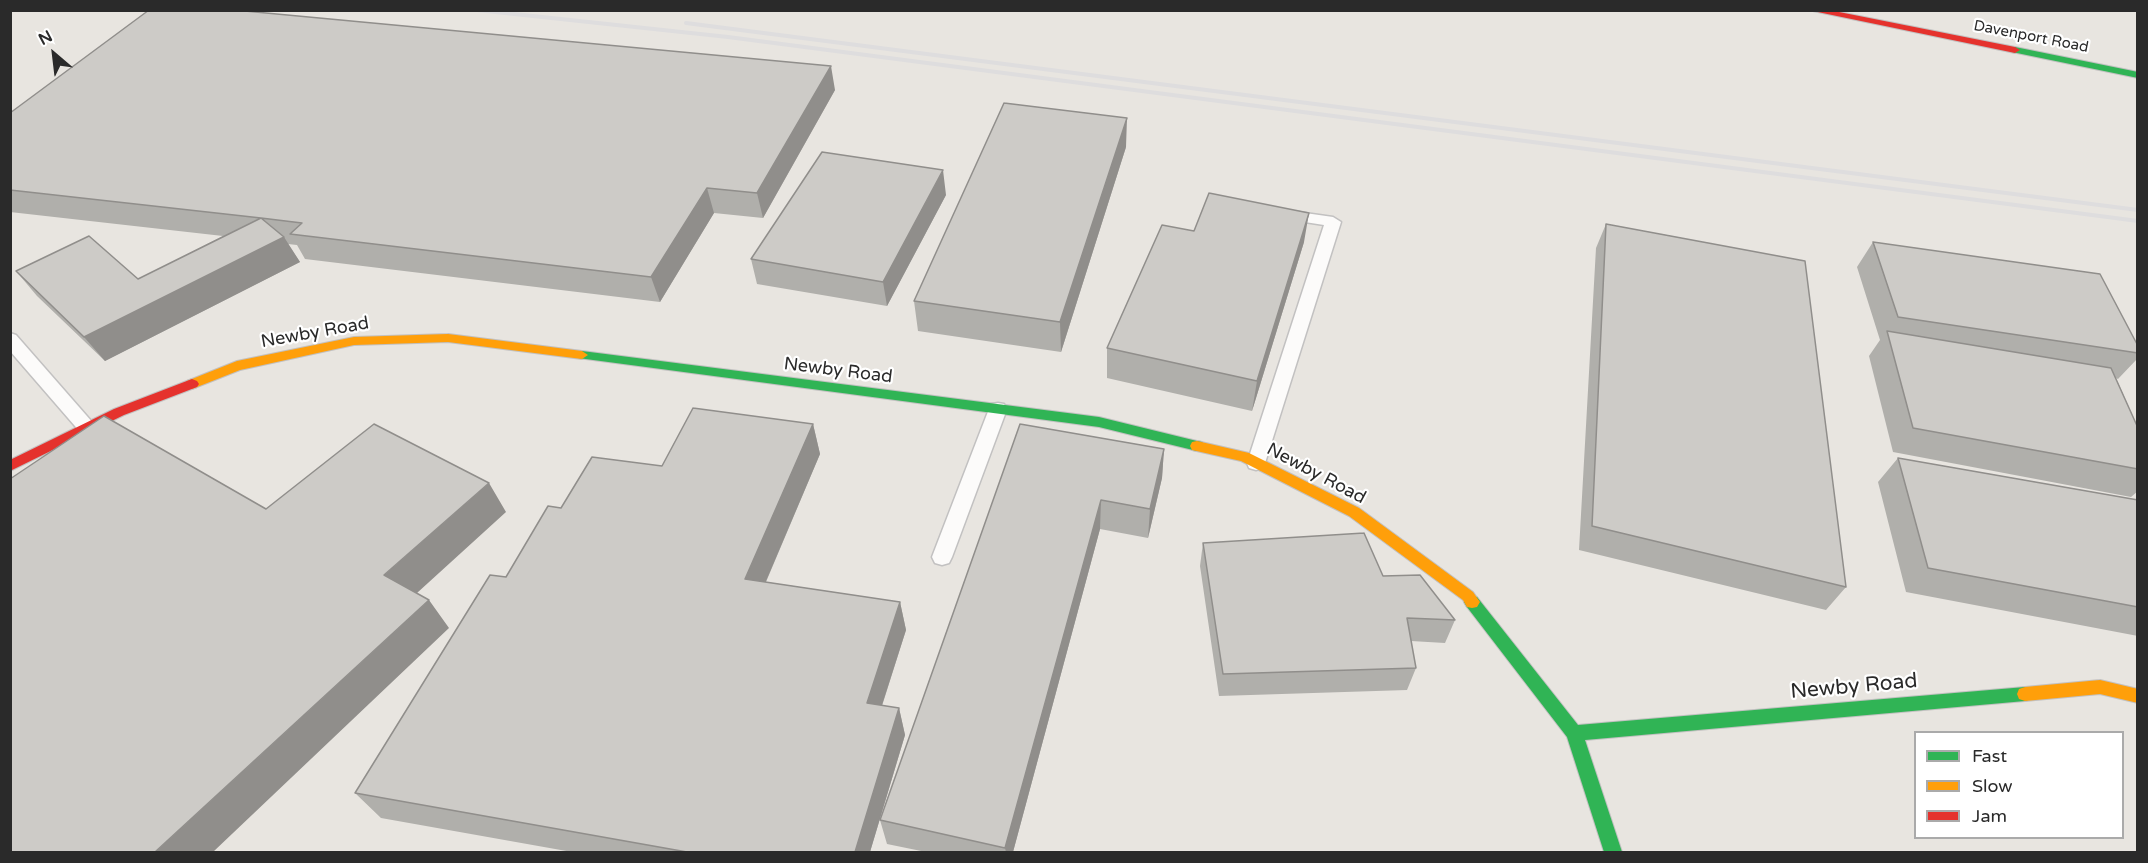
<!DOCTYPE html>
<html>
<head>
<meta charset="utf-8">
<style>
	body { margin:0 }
	#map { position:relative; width:2148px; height:863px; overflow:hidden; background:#e8e5e0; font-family:"Varela Round",sans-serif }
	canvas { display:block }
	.frame { position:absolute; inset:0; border:12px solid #2a2a2a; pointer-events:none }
	.legend { position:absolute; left:1914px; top:731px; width:210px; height:108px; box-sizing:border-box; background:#fff; border:2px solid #aaa; margin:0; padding:8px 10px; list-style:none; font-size:18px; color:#2a2a2a }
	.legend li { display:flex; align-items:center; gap:12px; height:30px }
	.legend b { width:30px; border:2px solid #aaa }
	.north { position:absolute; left:24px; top:24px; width:60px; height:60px; -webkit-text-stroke:4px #fff; paint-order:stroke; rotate:332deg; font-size:16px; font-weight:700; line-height:24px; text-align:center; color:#2a2a2a }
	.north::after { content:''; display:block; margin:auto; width:21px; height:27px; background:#2a2a2a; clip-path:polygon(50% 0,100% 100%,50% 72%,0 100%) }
</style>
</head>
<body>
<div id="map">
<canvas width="2148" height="863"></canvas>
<div class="frame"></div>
<ul class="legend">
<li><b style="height:8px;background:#30b455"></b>Fast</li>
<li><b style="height:8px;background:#ff9f0a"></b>Slow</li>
<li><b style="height:8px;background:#e5322d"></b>Jam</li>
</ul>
<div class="north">N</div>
</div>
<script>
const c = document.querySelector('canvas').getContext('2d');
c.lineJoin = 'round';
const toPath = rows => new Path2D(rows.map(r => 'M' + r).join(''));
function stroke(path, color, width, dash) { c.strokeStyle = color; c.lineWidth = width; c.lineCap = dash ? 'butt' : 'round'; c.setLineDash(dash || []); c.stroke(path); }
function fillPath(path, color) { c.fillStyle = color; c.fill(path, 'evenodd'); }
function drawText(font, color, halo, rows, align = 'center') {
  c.font = font + ' "Varela Round",sans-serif'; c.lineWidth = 4.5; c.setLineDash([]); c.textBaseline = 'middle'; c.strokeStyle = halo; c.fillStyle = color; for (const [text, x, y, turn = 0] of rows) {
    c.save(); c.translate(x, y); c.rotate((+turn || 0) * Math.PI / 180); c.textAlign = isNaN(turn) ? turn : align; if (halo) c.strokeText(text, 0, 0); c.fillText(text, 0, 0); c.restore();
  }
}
const lane = toPath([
	[1284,210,1333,217,1341,222,1265,463,1263,468,1256,470,1249,468,1247,463,1324,225,1279,218,1276,215,1279,212,1284,210],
	[10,333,16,335,93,423,96,428,93,433,87,435,81,433,10,351,10,333],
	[998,403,1004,404,1007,409,952,557,949,563,942,565,935,563,932,557,989,409,992,404,998,403]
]);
const fast = toPath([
	[2015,47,2138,72,2138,78,2012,52,2010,50,2015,47],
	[582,351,1099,417,1197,441,1202,442,1204,446,1202,450,1197,451,1099,427,578,358,576,355,578,352,582,351],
	[1472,596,1477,597,1578,725,2025,687,2031,689,2033,694,2031,699,2025,701,1585,740,1622,852,1604,852,1567,737,1467,607,1464,602,1467,597,1472,596]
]);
const slow = toPath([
	[448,334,582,351,588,355,582,359,448,342,354,345,240,370,192,389,185,384,187,381,237,361,354,337,448,334],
	[1197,441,1249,453,1359,508,1473,592,1480,602,1477,607,1472,608,1467,607,1463,600,1349,516,1241,461,1192,450,1190,446,1192,442,1197,441],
	[2100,680,2138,689,2138,703,2100,694,2025,701,2019,699,2017,694,2019,689,2025,687,2100,680]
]);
const jam = toPath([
	[1808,10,1829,10,2015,47,2020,50,2015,53,1808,10],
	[192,379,197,381,199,384,197,387,124,415,10,471,10,460,114,409,192,379]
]);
const rail = toPath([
	[477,10,728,37,2138,221],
	[686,23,2138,210]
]);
const wall = toPath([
	[835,90,763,218,714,213,660,302,305,259,297,245,288,244,300,262,105,361,37,296,16,271,138,279,223,236,10,212,10,113],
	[1126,147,1061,352,918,331,914,301],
	[946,195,887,306,757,284,751,259],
	[1606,224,1846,587,1826,610,1579,550,1596,248],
	[1194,231,1304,242,1252,411,1107,378,1107,348],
	[1873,242,2138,346,2138,358,2118,379,2116,378,2138,428,2138,491,2131,497,1893,452,1869,356,1880,340,1857,267],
	[813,424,820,454,766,582,900,602,906,630,882,706,899,708,905,735,870,852,572,852,381,818,355,793,506,577,561,508,662,466],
	[1020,424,1164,449,1162,478,1148,538,1100,529,1013,852,926,852,887,844,880,820],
	[1898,458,2138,500,2138,636,1906,592,1878,482],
	[1203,543,1383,576,1455,620,1445,643,1411,641,1416,668,1407,690,1219,696,1200,566]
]);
const shadedWall = toPath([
	[831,66,835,90,763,218,757,193],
	[1127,118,1126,147,1061,352,1060,322],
	[943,170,946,195,887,306,883,282],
	[707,188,714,213,660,302,651,277],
	[1309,213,1304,242,1252,411,1257,381],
	[284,237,300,262,105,361,84,337],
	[813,424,820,454,755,607,745,579],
	[1164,449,1162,478,1148,538,1150,509],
	[489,483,506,512,406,603,384,575],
	[1101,500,1100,529,1013,852,1006,852,1005,848],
	[429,600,449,628,213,852,155,852],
	[900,602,906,630,874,730,867,703],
	[899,708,905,735,870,852,855,852]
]);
const building = toPath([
	[149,10,234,10,831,66,757,193,707,188,651,277,290,234,302,223,261,218,10,190,10,113,149,10],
	[1004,103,1127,118,1060,322,914,301,1004,103],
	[822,152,943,170,883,282,751,259,822,152],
	[1209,193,1309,213,1257,381,1107,348,1162,225,1194,231,1209,193],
	[261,218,284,237,84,337,16,271,89,236,138,279,261,218],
	[1606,224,1805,261,1846,587,1592,526,1606,224],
	[1873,242,2100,274,2138,346,2138,353,1898,317,1873,242],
	[1887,331,2111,368,2138,428,2138,469,1913,428,1887,331],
	[693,408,813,424,745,579,900,602,867,703,899,708,855,852,687,852,355,793,490,575,506,577,548,506,561,508,592,457,662,466,693,408],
	[104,416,266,509,374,424,489,483,384,575,429,600,155,852,10,852,10,479,104,416],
	[1020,424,1164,449,1150,509,1101,500,1005,848,880,820,1020,424],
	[1898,458,2138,500,2138,607,1928,568,1898,458],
	[1364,533,1383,576,1420,575,1455,620,1407,618,1416,668,1223,674,1203,543,1364,533]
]);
const farStreetnames = [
	["Davenport Road",2031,37,11]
];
const streetNames = [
	["Newby Road",315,333,-10],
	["Newby Road",838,371,7],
	["Newby Road",1316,474,28]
];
const nearStreetnames = [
	["Newby Road",1854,687,-5]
];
stroke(lane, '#c2c1c1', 3);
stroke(fast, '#c2c1c1', 2);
stroke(slow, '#c2c1c1', 2);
stroke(jam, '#c2c1c1', 2);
fillPath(lane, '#fcfbfa');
fillPath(fast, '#30b455');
fillPath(slow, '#ff9f0a');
fillPath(jam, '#e5322d');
stroke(rail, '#deddde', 4);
fillPath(wall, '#b0afab');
fillPath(shadedWall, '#908e8b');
fillPath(building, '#cdcbc7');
stroke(building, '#908e8b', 1.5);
drawText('15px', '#2a2a2a', '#fff', farStreetnames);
drawText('18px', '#2a2a2a', '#fff', streetNames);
drawText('21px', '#2a2a2a', '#fff', nearStreetnames);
</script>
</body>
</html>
